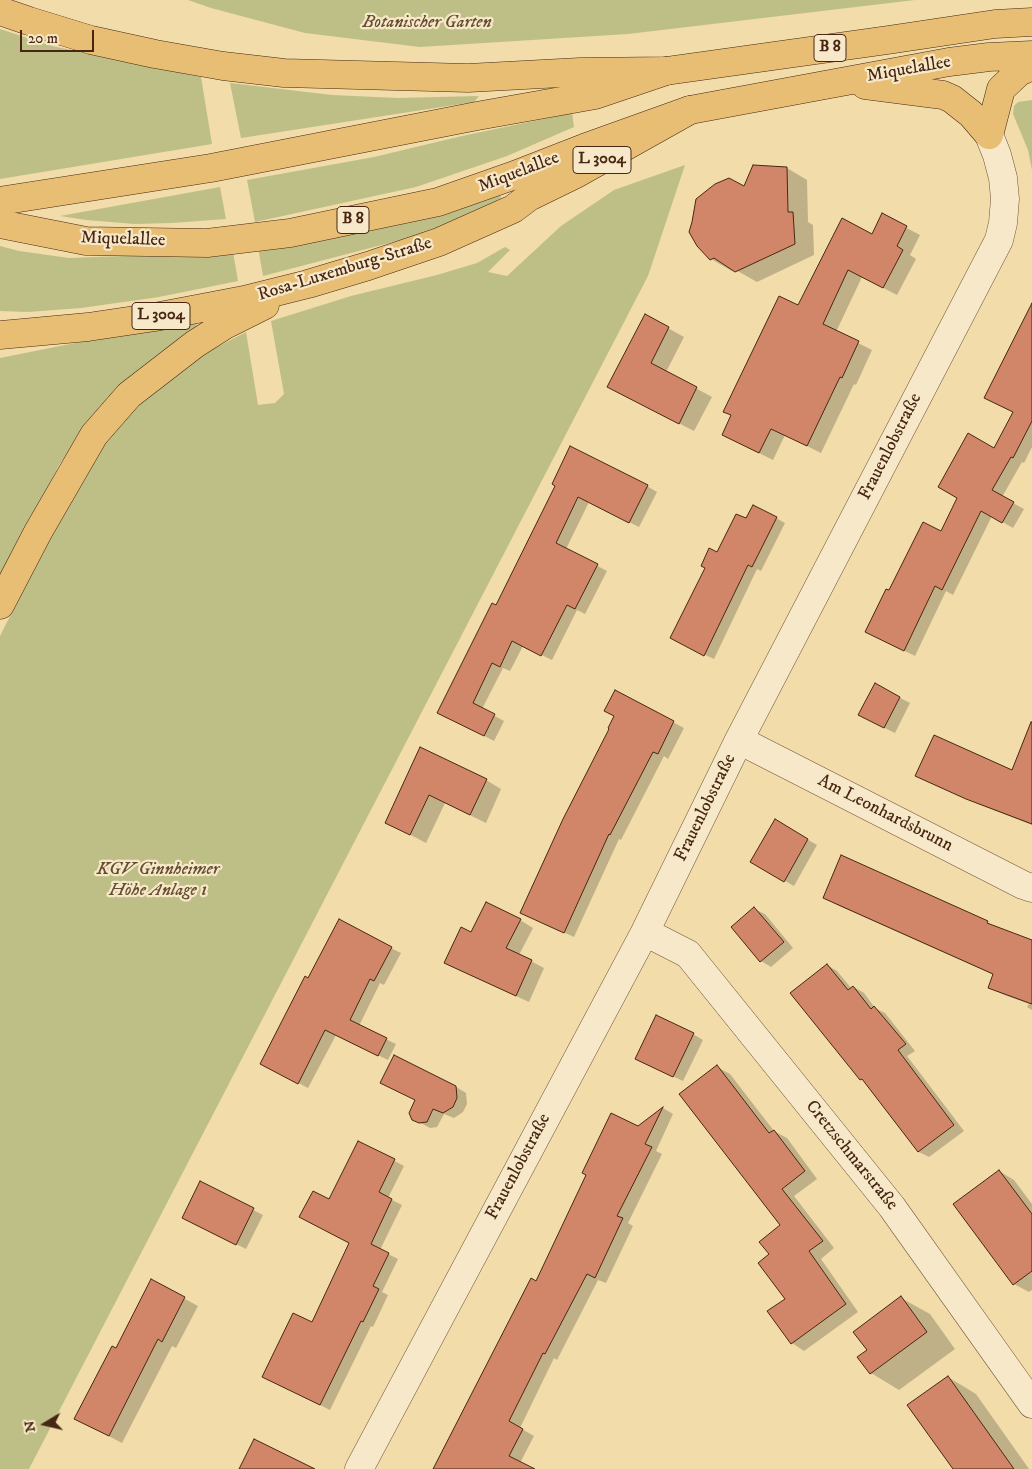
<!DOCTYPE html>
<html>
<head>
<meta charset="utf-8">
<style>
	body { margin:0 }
	#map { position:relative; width:1032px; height:1469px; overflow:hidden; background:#f1dcaa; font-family:"IM FELL DW Pica",serif }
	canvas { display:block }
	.north { position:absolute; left:20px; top:1399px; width:50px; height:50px; -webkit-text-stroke:4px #f6e8c8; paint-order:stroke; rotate:261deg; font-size:14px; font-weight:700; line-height:20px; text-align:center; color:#472713 }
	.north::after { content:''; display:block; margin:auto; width:18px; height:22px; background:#472713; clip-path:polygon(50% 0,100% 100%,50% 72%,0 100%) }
	.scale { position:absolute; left:20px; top:30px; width:74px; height:22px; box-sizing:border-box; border:2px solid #472713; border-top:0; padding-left:6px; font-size:15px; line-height:18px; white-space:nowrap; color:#472713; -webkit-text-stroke:4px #f6e8c8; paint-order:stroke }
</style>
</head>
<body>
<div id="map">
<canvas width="1032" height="1469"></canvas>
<div class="north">N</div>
<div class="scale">20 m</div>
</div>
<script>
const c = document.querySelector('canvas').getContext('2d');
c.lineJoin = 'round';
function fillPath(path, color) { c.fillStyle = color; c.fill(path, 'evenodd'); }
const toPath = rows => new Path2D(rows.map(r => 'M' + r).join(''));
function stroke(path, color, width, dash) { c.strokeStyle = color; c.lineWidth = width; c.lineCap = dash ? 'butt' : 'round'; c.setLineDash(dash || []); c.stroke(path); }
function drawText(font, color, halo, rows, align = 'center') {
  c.font = font + ' "IM FELL DW Pica",serif'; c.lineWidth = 4.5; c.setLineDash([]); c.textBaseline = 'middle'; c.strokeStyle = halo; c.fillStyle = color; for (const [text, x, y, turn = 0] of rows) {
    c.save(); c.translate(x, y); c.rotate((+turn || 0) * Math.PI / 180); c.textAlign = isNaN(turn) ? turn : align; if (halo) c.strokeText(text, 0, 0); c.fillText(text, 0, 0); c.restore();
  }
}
const green = toPath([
	[188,0,915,0,628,34,420,47,305,33,211,8],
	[0,29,52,46,201,77,212,144,0,179],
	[230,83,332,95,398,98,479,96,474,102,241,138],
	[1032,100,1032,170,1028,150,1013,114,1014,106,1018,102],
	[572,113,574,127,507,156,416,187,255,222,247,180,374,157,462,136],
	[685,165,648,276,29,1469,0,1469,0,636,77,483,112,433,141,402,196,358,246,332,258,405,275,403,284,394,271,321,351,296,437,275,477,263,505,247,510,250,488,272,507,276,561,226,614,190],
	[220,187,226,219,172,223,135,224,86,220,60,216],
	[499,191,501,198,474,214,439,230,263,276,258,247],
	[0,246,19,251,69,258,233,252,238,281,159,297,81,308,28,312,0,311],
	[195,319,198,330,77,440,59,465,0,583,0,358]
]);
const shadow = toPath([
	[787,168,807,180,808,222,813,225,814,255,757,282,734,269,732,271,711,259,745,188],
	[882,215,920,235,910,255,916,259,897,295,862,277,836,332,872,350,856,385,854,384,821,453,785,435,773,460,737,442,798,307,872,235],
	[1032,305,1032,447,1024,463,1022,462,1002,497,1024,509,1013,528,992,516,953,595,946,591,915,656,866,632,890,592,942,533,994,449,1014,412],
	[646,316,684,337,666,372,712,397,694,431,624,395],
	[557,486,647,486,657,492,639,527,589,502,566,549,607,571,585,614,577,610,552,660,523,646,510,671,503,668,482,709,504,721,494,741,449,718,496,606],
	[776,518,785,523,761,571,757,569,714,659,680,643,717,553,747,520],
	[875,685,910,703,895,733,870,721],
	[616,692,684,728,668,759,664,756,621,840,619,839,574,937,532,918,615,716],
	[421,749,486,780,501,789,486,823,445,803,426,843,386,822],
	[1032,758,1032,825,978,804,927,781,1012,772],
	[775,821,817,845,794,886,752,862],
	[842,857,987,922,1000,930,1032,941,1032,1010,1027,1007,1029,1004,1002,994,989,987,994,975,837,905,824,897],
	[754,909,765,914,793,948,771,967,761,961,733,927],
	[520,920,533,928,519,955,544,968,529,1002,459,970,446,963,472,934],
	[391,948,401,953,384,985,380,983,359,1026,396,1044,388,1060,336,1035,308,1088,272,1069,309,979],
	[827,965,837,971,852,989,854,987,864,993,875,1008,885,1013,915,1051,907,1056,964,1131,929,1157,919,1152,867,1082,861,1079],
	[693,1034,703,1040,683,1081,647,1064],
	[717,1067,730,1074,774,1131,787,1138,817,1179,794,1196,834,1248,821,1259,858,1312,804,1351,792,1343,786,1299,771,1254,782,1225],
	[456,1087,466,1093,467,1104,463,1112,454,1118,444,1114,437,1127,430,1128,413,1119],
	[663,1108,673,1114,656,1151,662,1154,628,1223,633,1226,606,1283,598,1280,557,1360,554,1358,520,1428,534,1436,520,1463,532,1469,434,1469,537,1282,638,1128],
	[359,1142,404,1166,388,1198,402,1205,380,1250,398,1259,382,1292,388,1295,373,1327,371,1326,330,1410,274,1382,312,1324,350,1243,329,1201],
	[999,1171,1014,1180,1032,1204,1032,1290,1029,1292,1014,1284],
	[201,1183,263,1215,246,1249,194,1223],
	[152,1281,198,1306,176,1348,172,1346,122,1443,89,1426,116,1350],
	[901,1298,930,1314,955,1349,899,1390,871,1373,859,1357,868,1351],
	[948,1377,976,1394,1029,1469,954,1469]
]);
const building = toPath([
	[753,165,787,167,788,212,793,212,795,244,735,272,714,258,710,260,697,246,689,232,692,222,696,199,715,184,729,178,744,186,753,165],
	[882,213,907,226,897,246,903,250,883,288,848,270,823,324,859,341,842,378,840,377,807,446,771,429,759,453,722,435,731,415,723,412,779,296,798,305,842,218,872,234,882,213],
	[1032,303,1032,421,1013,458,1011,457,992,490,1014,502,1002,523,981,511,942,590,935,586,904,651,865,632,886,589,889,590,923,522,941,531,957,498,938,487,968,433,994,448,1013,412,984,398,1032,303],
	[645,314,669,327,651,363,697,387,679,424,607,387,645,314],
	[570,446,648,485,629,523,578,497,556,543,598,564,575,609,567,605,541,656,512,641,500,667,492,663,473,703,495,714,484,736,437,713,492,603,496,605,555,486,552,484,570,446],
	[753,505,777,517,752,567,748,565,704,656,670,638,705,568,701,566,709,548,717,552,736,514,746,518,753,505],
	[875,683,900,697,884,728,858,715,875,683],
	[615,690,674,721,658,754,653,752,610,835,609,834,564,933,520,913,563,819,609,729,608,728,614,716,604,711,615,690],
	[1031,722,1032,722,1032,824,966,799,915,776,934,735,1012,770,1031,722],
	[420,747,487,779,470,815,429,795,410,835,385,823,420,747],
	[775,819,808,839,784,882,750,862,775,819],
	[841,855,988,921,987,923,1032,940,1032,1004,988,988,993,974,823,898,841,855],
	[486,902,521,919,506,948,532,960,516,996,444,963,461,927,471,932,486,902],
	[754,907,784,942,760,962,731,927,754,907],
	[339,919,392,947,374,981,370,979,350,1020,387,1038,378,1056,325,1030,298,1084,260,1064,305,976,308,978,339,919],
	[827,964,848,990,853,986,871,1009,874,1006,906,1044,898,1050,954,1125,918,1152,862,1079,860,1080,790,993,827,964],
	[656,1015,694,1033,673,1077,635,1059,656,1015],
	[394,1055,456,1086,457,1098,453,1107,443,1113,433,1109,427,1122,419,1123,412,1120,409,1113,415,1100,380,1083,394,1055],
	[717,1065,769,1133,774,1130,805,1171,782,1189,823,1241,809,1251,846,1304,791,1344,767,1311,785,1299,758,1263,769,1254,759,1242,780,1225,679,1094,717,1065],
	[663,1107,645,1144,652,1147,617,1216,623,1218,595,1278,587,1274,545,1354,543,1353,509,1421,523,1429,509,1456,535,1469,433,1469,531,1278,536,1281,586,1175,582,1173,611,1113,638,1126,663,1107],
	[358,1141,395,1159,379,1192,392,1199,371,1244,389,1253,373,1286,379,1289,363,1322,361,1321,320,1405,262,1377,293,1313,312,1322,349,1243,299,1217,313,1191,329,1199,358,1141],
	[999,1170,1032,1214,1032,1271,1013,1285,953,1204,999,1170],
	[200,1181,254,1208,236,1245,182,1218,200,1181],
	[151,1279,185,1297,162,1342,158,1339,109,1436,74,1419,112,1346,116,1348,151,1279],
	[901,1296,927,1332,870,1374,857,1357,867,1350,853,1332,901,1296],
	[948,1376,1014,1469,953,1469,907,1405,948,1376],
	[254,1439,315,1469,239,1469,254,1439]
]);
const minor = toPath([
	[739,740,1023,885,1032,888],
	[645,932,688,954,892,1207,1032,1404],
	[359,1469,645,932,739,740,999,240,1003,223,1005,199,1003,178,997,155,989,135]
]);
const major = toPath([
	[0,11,29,21,91,40,155,54,223,66,284,73,468,78,580,72,666,71,888,40,995,24,1032,22],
	[865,85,943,95,952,99,971,114,989,135],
	[989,135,1001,89,1019,72,1032,66],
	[0,224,86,241,207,243,290,233,438,202,512,176,584,148,690,110,949,62,989,57,1032,55]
]);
const highway = toPath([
	[0,201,211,168,477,116,595,95,666,71],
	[0,335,88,327,155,317,244,300,308,284,368,266,439,242,513,209,529,197,574,175,690,110],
	[0,605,38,532,94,435,129,395,195,344,225,325,265,305]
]);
const shields = [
	[830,48,32],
	[602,160,58],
	[353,220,32],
	[161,316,58]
];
const shieldNames = [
	["B 8",830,48],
	["L 3004",602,160],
	["B 8",353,220],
	["L 3004",161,316]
];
const parkNames = [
	["Botanischer Garten",427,23],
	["KGV Ginnheimer",158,870],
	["Höhe Anlage 1",158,891]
];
const streetNames = [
	["Miquelallee",909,70,-10],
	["Miquelallee",519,173,-21],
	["Miquelallee",123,240,2],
	["Rosa-Luxemburg-Straße",345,270,-17],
	["Frauenlobstraße",891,447,-63],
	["Frauenlobstraße",706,808,-64],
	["Am Leonhardsbrunn",885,814,27],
	["Cretzschmarstraße",851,1156,51],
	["Frauenlobstraße",519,1167,-62]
];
fillPath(green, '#bebf86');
fillPath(shadow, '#0003');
fillPath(building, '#d28669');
stroke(building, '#472713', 1);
stroke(minor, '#725439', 29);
stroke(major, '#472713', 29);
stroke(highway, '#472713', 29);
stroke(minor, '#f6e8c8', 28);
stroke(major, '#e8be75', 28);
stroke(highway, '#e8be75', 28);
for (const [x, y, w] of shields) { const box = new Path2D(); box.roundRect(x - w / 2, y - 13.5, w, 27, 4); c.fillStyle = '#f6e8c8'; c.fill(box); stroke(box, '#472713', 1); }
drawText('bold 16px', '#472713', null, shieldNames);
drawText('italic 18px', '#654d30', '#f6e8c8', parkNames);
drawText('18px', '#472713', '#f6e8c8', streetNames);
</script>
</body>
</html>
